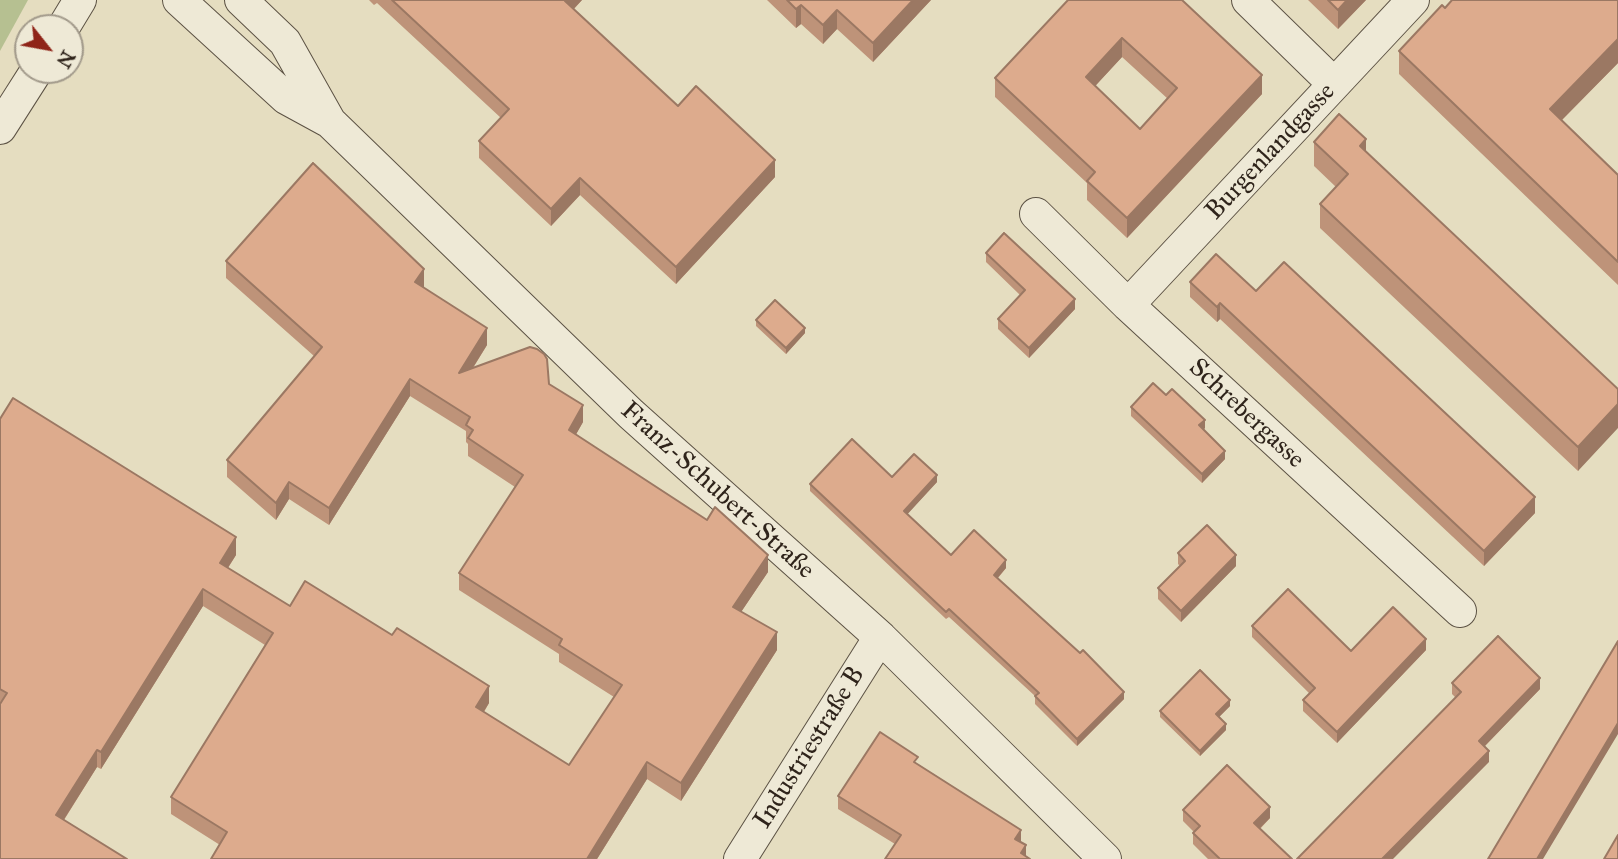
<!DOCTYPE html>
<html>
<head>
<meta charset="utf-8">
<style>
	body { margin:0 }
	#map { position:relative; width:1618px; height:859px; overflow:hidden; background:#e5ddc0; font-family:"IM FELL Great Primer",serif }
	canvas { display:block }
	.north { position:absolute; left:14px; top:14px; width:70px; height:70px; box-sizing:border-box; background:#eee9d6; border:2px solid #a29a8b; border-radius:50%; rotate:121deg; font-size:19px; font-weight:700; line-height:28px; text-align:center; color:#2f241b }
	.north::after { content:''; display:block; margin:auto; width:24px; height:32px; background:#8f2418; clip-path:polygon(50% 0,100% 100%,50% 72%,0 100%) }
</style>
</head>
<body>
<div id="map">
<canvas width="1618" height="859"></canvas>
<div class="north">N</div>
</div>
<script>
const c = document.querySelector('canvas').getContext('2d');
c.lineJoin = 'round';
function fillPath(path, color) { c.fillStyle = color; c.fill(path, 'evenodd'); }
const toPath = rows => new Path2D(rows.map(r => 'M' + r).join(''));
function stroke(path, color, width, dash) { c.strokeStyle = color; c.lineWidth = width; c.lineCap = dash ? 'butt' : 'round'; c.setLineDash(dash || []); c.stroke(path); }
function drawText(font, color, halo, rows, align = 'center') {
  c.font = font + ' "IM FELL Great Primer",serif'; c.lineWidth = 5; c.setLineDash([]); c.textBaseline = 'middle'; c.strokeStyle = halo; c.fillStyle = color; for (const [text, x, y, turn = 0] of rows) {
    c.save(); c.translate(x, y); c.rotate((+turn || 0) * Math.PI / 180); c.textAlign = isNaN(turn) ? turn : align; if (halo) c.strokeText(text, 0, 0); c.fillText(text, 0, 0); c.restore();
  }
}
const green = toPath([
	[0,0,28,0,0,51]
]);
const street = toPath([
	[179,0,286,98,330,122],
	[241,0,285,42,330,122,631,414,880,637,1105,859],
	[1248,0,1334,84],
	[63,28,80,0],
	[0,128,37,70],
	[1036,214,1128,305,1460,611],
	[1128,305,1413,0],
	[740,859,880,637]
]);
const wall = toPath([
	[369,0,582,0,574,9,678,106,775,177,676,284,580,195,551,226,479,158,479,141,501,118,377,3,374,5],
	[767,0,931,0,873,62,837,29,823,44,801,24,796,28],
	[1068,0,1262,94,1127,238,1087,200,1087,183,995,97,995,78],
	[1122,57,1168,99,1140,129,1095,86],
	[1308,0,1366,0,1338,29],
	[1618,0,1618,63,1562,120,1618,175,1618,285,1399,74,1399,51,1445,8],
	[1314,142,1366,152,1618,389,1578,471,1320,228,1320,204,1336,187,1314,166],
	[986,253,1075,309,1029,358,998,329,998,319,1020,295,986,262],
	[226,261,424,287,423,287,487,345,473,368,549,384,583,422,576,434,768,572,741,612,777,650,681,801,647,779,597,859,211,859,220,845,171,814,171,797,265,645,203,606,101,769,97,767,64,820,0,859,0,419,236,555,228,568,290,606,489,703,484,712,569,765,614,697,559,662,559,654,459,590,459,573,515,487,468,456,468,444,466,442,466,431,410,396,329,525,289,499,276,520,227,477,227,460,314,356,226,278],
	[1190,282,1256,291,1535,513,1484,566,1220,319,1217,322,1190,297],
	[756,320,805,333,786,354,756,326],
	[1166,395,1205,428,1204,429,1225,459,1202,483,1131,416,1131,407],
	[892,477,937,482,907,514,951,555,1006,568,998,578,1124,699,1077,746,1035,704,1035,696,949,617,946,619,810,491,810,484],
	[1178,553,1236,566,1181,622,1158,599,1158,588,1180,566,1178,564],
	[1252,626,1351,651,1426,650,1337,743,1303,711,1303,700,1310,694,1252,637],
	[1452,683,1540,689,1485,746,1489,762,1456,698,1452,694],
	[1230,706,1219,717,1226,730,1200,756,1160,717,1160,711],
	[918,764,1021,830,895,844,838,809,838,796],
	[1183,810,1270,818,1260,829,1292,859,1208,859,1193,844,1193,833,1194,832,1183,821]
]);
const shadedWall = toPath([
	[566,0,582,0,565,18,565,1],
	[913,0,931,0,873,62,873,43],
	[1347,0,1366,0,1338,29,1338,10],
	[801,5,801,24,796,28,796,9],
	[837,10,837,29,823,44,823,25],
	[1122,38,1122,57,1086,96,1086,77],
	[1618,39,1618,63,1550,132,1550,109],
	[1262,75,1262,94,1127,238,1127,218],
	[1366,139,1366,163,1360,146],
	[775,160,775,177,676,284,676,267],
	[580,178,580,195,551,226,551,209],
	[424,269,424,287,415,300,415,282],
	[1075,299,1075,309,1029,358,1029,348],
	[1220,303,1220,319,1217,322,1217,307],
	[487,328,487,345,459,390,459,373],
	[805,328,805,333,786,354,786,348],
	[410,379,410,396,329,525,329,508],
	[1618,404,1618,428,1578,471,1578,447],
	[583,405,583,422,569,447,569,430],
	[1205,420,1205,428,1199,434,1199,425],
	[1225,451,1225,459,1202,483,1202,474],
	[937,475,937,482,904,518,904,511],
	[289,482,289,499,276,520,276,503],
	[1535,497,1535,513,1484,566,1484,551],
	[236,537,236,555,220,580,220,563],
	[768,555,768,572,733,624,733,607],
	[1236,555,1236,566,1181,622,1181,611],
	[1006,560,1006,568,994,582,994,575],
	[203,589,203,606,101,769,101,752],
	[777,632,777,650,681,801,681,783],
	[1426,639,1426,650,1337,743,1337,732],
	[1540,678,1540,689,1479,752,1479,741],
	[489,686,489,703,476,724,476,707],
	[1124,692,1124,699,1077,746,1077,739],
	[1230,700,1230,706,1216,720,1216,714],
	[1618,723,1618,734,1543,859,1537,859],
	[1226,724,1226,730,1200,756,1200,751],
	[97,750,97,767,56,832,56,815],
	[1489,751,1489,762,1393,859,1382,859],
	[647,762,647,779,597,859,587,859],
	[1270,807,1270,818,1254,834,1254,823],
	[1021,830,1021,844,1015,839],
	[1026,845,1026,859,1021,853]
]);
const building = toPath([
	[392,0,566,0,565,1,678,106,696,86,775,160,676,267,580,178,551,209,479,141,509,109,392,0],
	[787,0,913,0,873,43,837,10,823,25,801,5,796,9,787,0],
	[1068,0,1182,0,1262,75,1127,218,1087,181,1095,172,995,78,1068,0],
	[1122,38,1177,88,1140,129,1086,77,1122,38],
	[1328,0,1347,0,1338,10,1328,0],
	[1452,0,1618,0,1618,39,1550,109,1618,175,1618,262,1399,51,1442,5,1445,8,1452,0],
	[1339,114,1366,139,1360,146,1618,389,1618,404,1578,447,1320,204,1348,174,1314,142,1339,114],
	[313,163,424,269,415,282,487,328,459,373,530,347,537,349,544,354,547,359,549,384,583,405,569,430,707,520,715,507,768,555,733,607,777,632,681,783,647,762,587,859,211,859,227,832,171,797,273,633,203,589,101,752,97,750,56,815,127,859,0,859,0,704,7,693,0,689,0,419,13,398,236,537,220,563,290,606,305,581,392,635,397,628,489,686,476,707,569,765,622,685,559,645,562,639,459,573,523,475,468,438,473,430,466,425,470,417,410,379,329,508,289,482,276,503,227,460,322,347,226,261,313,163],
	[1004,233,1075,299,1029,348,998,319,1025,290,986,253,1004,233],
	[1216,254,1256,291,1284,262,1535,497,1484,551,1220,303,1217,307,1190,282,1216,254],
	[775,300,805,328,786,348,756,320,775,300],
	[1153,383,1166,395,1172,389,1205,420,1199,425,1225,451,1202,474,1131,407,1153,383],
	[852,439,892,477,914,454,937,475,904,511,951,555,974,530,1006,560,994,575,1080,653,1083,650,1124,692,1077,739,1035,696,1039,693,949,609,946,612,810,484,852,439],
	[1207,525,1236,555,1181,611,1158,588,1185,561,1178,553,1207,525],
	[1288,589,1351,651,1393,607,1426,639,1337,732,1303,700,1315,688,1252,626,1288,589],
	[1498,636,1540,678,1479,741,1489,751,1382,859,1297,859,1461,692,1452,683,1498,636],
	[1618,641,1618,723,1537,859,1488,859,1618,641],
	[1200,670,1230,700,1216,714,1226,724,1200,751,1160,711,1200,670],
	[880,732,918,757,914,762,1021,830,1015,839,1026,845,1021,853,1030,859,885,859,901,835,838,796,880,732],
	[1227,765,1270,807,1254,823,1292,859,1220,859,1193,833,1200,826,1183,810,1227,765],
	[1618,835,1618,859,1604,859,1618,835]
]);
const streetNames = [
	["Burgenlandgasse",1271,152,-47],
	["Schrebergasse",1246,414,43],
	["Franz-Schubert-Straße",717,491,42],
	["Industriestraße B",810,748,-58]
];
fillPath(green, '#b6c091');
stroke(street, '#5c5244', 34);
stroke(street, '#eee9d6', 32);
fillPath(wall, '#be9379');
fillPath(shadedWall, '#9b7863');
fillPath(building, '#ddab8d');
stroke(building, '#9b7863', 2);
drawText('26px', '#2f241b', '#eee9d6', streetNames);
</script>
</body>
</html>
